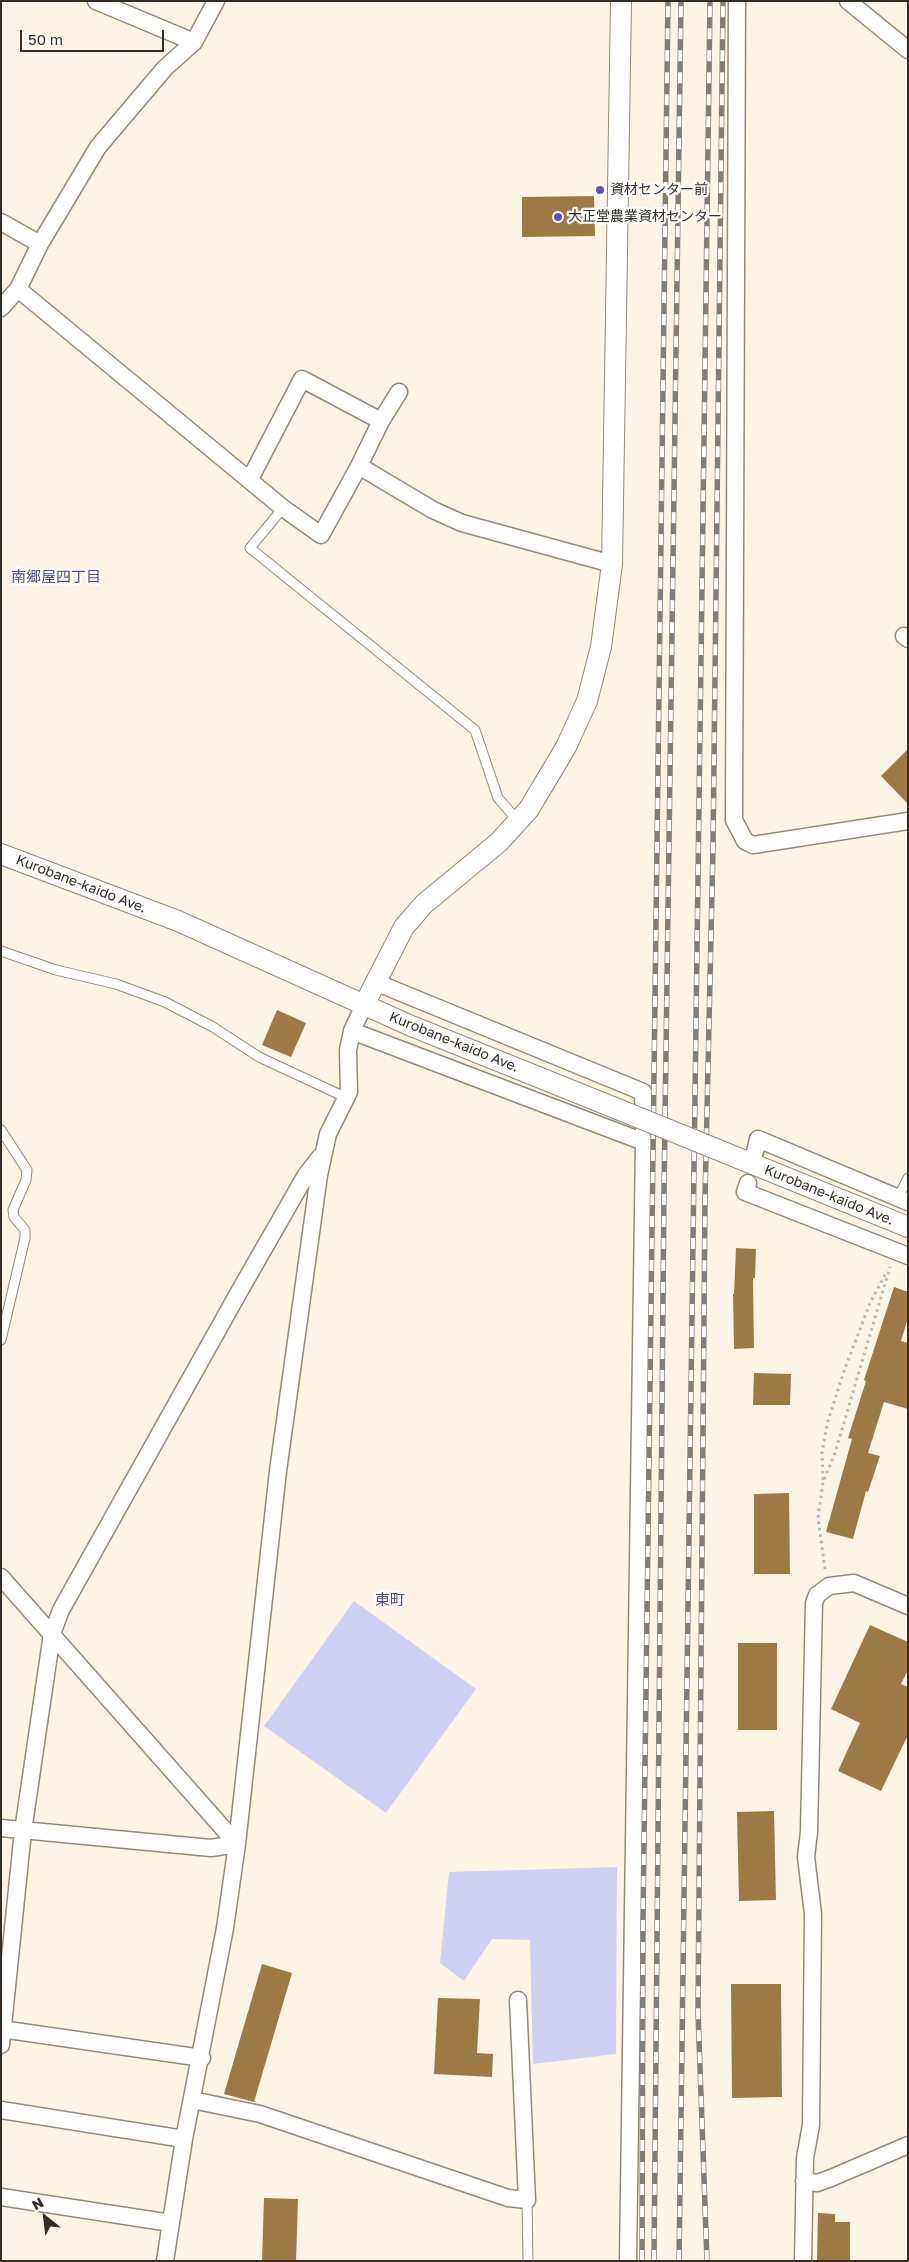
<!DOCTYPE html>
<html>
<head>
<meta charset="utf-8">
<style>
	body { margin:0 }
	#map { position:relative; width:909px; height:2262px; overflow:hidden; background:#fef4e6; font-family:"Golos Text",sans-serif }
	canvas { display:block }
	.frame { position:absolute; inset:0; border:2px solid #322e27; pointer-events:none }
	.north { position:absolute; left:20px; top:2192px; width:50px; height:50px; -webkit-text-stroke:4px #fff; paint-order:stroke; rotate:331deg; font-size:14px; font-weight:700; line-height:20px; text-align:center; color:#322e27 }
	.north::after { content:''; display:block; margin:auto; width:18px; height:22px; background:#322e27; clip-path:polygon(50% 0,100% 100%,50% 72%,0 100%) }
	.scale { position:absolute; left:20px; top:30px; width:144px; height:22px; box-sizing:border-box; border:2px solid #322e27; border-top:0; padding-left:6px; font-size:15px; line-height:18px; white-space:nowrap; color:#322e27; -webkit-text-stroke:4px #fff; paint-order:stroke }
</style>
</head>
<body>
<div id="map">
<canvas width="909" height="2262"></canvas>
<div class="frame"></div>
<div class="north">N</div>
<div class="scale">50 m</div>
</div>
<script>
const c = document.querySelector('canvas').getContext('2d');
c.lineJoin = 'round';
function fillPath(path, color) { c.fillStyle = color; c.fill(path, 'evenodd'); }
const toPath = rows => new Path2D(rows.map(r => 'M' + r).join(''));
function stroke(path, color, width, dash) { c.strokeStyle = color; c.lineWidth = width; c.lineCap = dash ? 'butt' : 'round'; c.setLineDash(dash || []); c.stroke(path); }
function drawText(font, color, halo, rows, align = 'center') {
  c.font = font + ' "Golos Text","Noto Sans JP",sans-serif'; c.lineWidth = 4.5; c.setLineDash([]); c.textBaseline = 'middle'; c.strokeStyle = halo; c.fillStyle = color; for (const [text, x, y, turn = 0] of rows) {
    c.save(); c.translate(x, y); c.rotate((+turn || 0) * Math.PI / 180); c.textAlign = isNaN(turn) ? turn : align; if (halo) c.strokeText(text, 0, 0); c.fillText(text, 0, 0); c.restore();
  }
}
const green = toPath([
	[354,1601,476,1689,386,1813,264,1726],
	[617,1867,616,2054,533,2064,530,1940,492,1939,464,1981,440,1963,449,1872]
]);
const building = toPath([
	[594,196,595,236,522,237,522,197],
	[908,749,908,804,881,776],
	[277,1010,306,1023,291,1057,262,1045],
	[736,1248,756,1249,755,1278,753,1278,754,1348,734,1349,733,1294,734,1294],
	[894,1287,908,1292,908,1318,901,1341,908,1343,908,1409,884,1402,868,1453,880,1456,868,1492,866,1491,853,1539,826,1532,852,1439,848,1438,866,1381,864,1380],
	[754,1373,791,1374,790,1405,753,1405],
	[789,1493,790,1574,754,1574,754,1494],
	[870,1625,908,1642,908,1670,901,1684,908,1687,908,1735,881,1791,838,1771,860,1723,831,1709],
	[738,1643,777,1643,777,1730,738,1730],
	[774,1811,776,1900,739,1901,737,1812],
	[262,1964,292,1973,254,2102,224,2094],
	[731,1984,781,1984,782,2097,732,2098],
	[438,1998,480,1999,477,2053,493,2054,492,2077,434,2074],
	[264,2198,298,2199,296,2261,262,2261],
	[818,2213,835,2214,835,2222,850,2222,850,2261,817,2261]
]);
const path = toPath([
	[823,1480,822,1453,827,1424,844,1371,870,1303,887,1271],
	[825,1569,818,1518,823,1482,835,1453,890,1267]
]);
const service = toPath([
	[283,508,250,548,475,730,498,798,518,821],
	[1,951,56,970,116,984,165,1002,213,1027,259,1057,347,1098],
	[1,1130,27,1170,26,1180,13,1210,14,1217,25,1230,25,1238,1,1340],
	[898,1198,908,1178],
	[527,2200,528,2261]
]);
const minor = toPath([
	[96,1,194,42],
	[737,1,734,820,745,841,753,845,908,821],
	[848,1,908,50],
	[1,222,40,244],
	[18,289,283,508,321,535,359,466,433,510,462,523,612,564],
	[1,308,18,289,40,244,98,147,165,68,194,42,216,1],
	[359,466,381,421,399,392],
	[250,479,302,379,381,421],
	[904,636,908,639],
	[375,982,643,1092,644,1130],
	[352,1031,644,1142,628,2261],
	[755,1152,758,1139,908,1202],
	[748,1183,745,1192,908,1256],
	[1,1577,237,1844],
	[1,1828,211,1848,237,1844],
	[1,2029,202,2058],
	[1,2045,23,1831,52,1634,61,1610,239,1292,306,1175,320,1157],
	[192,2100,260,2114,508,2198,527,2200,518,2000],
	[1,2110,184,2139],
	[804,2181,817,2183,831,2178,908,2145],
	[1,2197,171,2223],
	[165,2261,184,2139,225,1928,237,1844,278,1471,319,1175,328,1134,349,1092,348,1050,352,1031,364,1005],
	[803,2261,805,2158,811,2125,813,1914,806,1857,809,1832,814,1603,817,1595,829,1586,854,1583,908,1606]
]);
const tertiary = toPath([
	[1,854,178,921,409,1025,620,1110],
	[364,1005,404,927,424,904,499,842,529,809,566,747,587,701,601,647,612,564,621,1],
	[743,1160,908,1227]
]);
const rail = toPath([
	[642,2261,643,1918,668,1],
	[654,2261,664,1191,681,1],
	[679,2261,710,1],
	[707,2261,698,2012,705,1199,713,847,723,1]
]);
const tertiaryBridge = toPath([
	[620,1110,743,1160]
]);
const markers = [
	[600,190,5,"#614dc6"],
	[558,217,5,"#614dc6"]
];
const poiNames = [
	["資材センター前",610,190],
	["大正堂農業資材センター",568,217]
];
const streetNames = [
	["Kurobane-kaido Ave.",81,884,21],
	["Kurobane-kaido Ave.",454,1042,22],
	["Kurobane-kaido Ave.",829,1195,22]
];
const neighbourhoodNames = [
	["南郷屋四丁目",56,577],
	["東町",390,1600]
];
fillPath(green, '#cfcff4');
fillPath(building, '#9d7945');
stroke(service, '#958a7a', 11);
stroke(minor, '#958a7a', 19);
stroke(tertiary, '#958a7a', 22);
stroke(path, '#beb6aa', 3, [2.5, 4]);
stroke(service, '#fff', 9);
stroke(minor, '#fff', 16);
stroke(tertiary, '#fff', 20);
stroke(rail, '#837d73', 5.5);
stroke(rail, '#fff', 4, [11]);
stroke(tertiaryBridge, '#958a7a', 22, []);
stroke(tertiaryBridge, '#fff', 20);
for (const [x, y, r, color] of markers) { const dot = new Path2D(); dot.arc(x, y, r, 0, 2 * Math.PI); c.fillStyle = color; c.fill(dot); stroke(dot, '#fff', 2); }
drawText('14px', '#322e27', '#fff', poiNames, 'left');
drawText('14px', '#322e27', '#fff', streetNames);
drawText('15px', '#504b89', '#fff', neighbourhoodNames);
</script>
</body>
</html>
